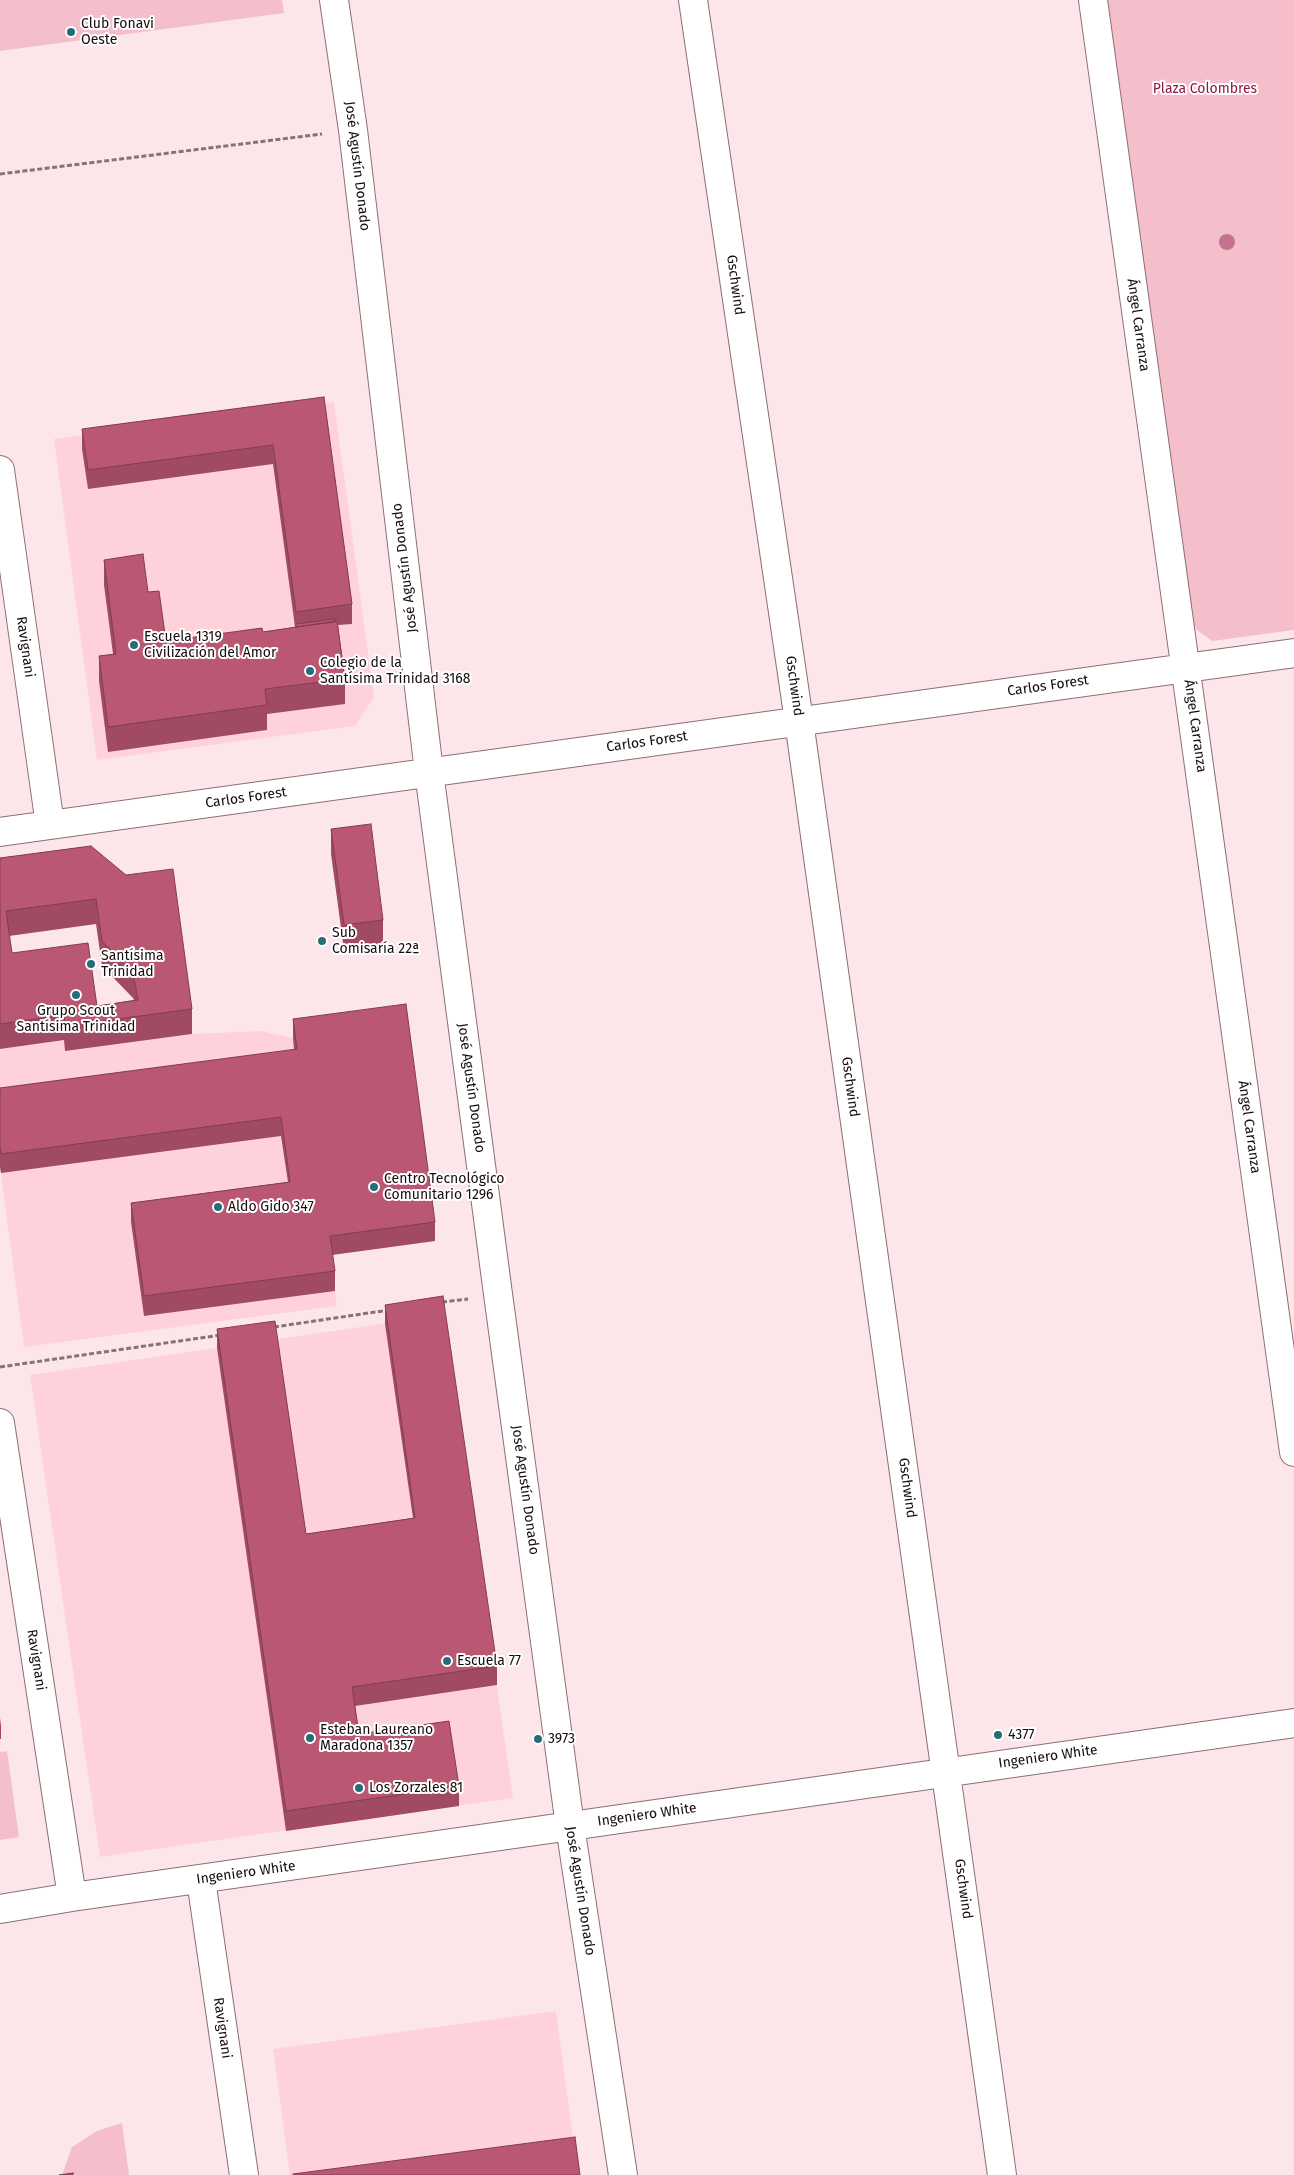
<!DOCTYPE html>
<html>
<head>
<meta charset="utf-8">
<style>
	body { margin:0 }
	canvas { display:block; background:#fce6ea }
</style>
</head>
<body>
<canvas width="1294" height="2175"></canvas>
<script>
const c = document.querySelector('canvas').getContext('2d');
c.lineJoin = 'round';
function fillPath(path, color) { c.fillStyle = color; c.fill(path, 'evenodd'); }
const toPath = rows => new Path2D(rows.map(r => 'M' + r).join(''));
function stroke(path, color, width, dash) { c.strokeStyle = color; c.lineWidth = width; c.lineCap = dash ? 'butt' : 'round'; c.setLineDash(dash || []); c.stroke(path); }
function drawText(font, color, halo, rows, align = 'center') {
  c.font = font + ' "Fira Sans",sans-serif'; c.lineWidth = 4; c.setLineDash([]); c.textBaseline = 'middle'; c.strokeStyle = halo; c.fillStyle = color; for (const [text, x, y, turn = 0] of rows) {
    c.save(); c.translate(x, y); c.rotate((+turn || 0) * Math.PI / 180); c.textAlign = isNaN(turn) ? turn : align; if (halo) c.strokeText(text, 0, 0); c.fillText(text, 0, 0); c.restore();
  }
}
const built = toPath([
	[334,402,374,697,355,726,97,760,54,439],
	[261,1031,293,1038,415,1094,435,1241,330,1255,337,1306,24,1347,0,1168,0,1049,64,1040,65,1050,192,1034],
	[443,1315,513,1798,100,1857,30,1375],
	[556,2011,578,2175,290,2175,273,2049]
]);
const green = toPath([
	[0,0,282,0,284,13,0,51],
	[1104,0,1294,0,1294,630,1212,641,1197,630,1187,612],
	[7,1751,19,1837,0,1840,0,1752],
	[122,2123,129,2175,62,2175,72,2147,97,2131]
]);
const path = toPath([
	[0,174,322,134],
	[442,1302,468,1299],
	[274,1327,389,1310],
	[0,1367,221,1335]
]);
const street = toPath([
	[334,0,353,130,429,772,498,1294,570,1826,623,2175],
	[693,0,799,721,1002,2175],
	[1093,0,1294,1452],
	[0,470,50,825],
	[0,832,1294,653],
	[0,1423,72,1897],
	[201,1880,244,2175],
	[0,1909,72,1897,1294,1723]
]);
const trees = [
	[1227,242]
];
const wall = toPath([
	[324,397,352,604,352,624,338,625,345,679,345,704,267,714,267,730,108,752,99,681,99,656,113,654,104,585,104,560,148,592,166,641,263,632,295,627,273,464,88,489,82,449,82,429],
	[331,829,383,920,383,944,344,950,331,854],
	[91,846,192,1009,192,1034,65,1051,64,1040,0,1049,0,858],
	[96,924,102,966,133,998,134,1000,97,1006,12,953,9,936],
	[293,1019,435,1222,435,1241,332,1255,335,1271,335,1291,144,1316,131,1222,131,1203,288,1182,281,1136,1,1173,0,1167,0,1088,294,1050,293,1038],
	[385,1305,497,1666,497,1685,355,1706,359,1734,459,1786,459,1806,286,1831,217,1348,217,1329,306,1534,413,1518,385,1324],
	[0,1718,1,1726,1,1739,0,1739]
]);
const building = toPath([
	[324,397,352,604,296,612,273,445,88,470,82,429,324,397],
	[143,554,148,592,159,591,166,641,262,628,263,632,337,621,345,679,265,689,267,705,108,727,99,656,116,654,104,560,143,554],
	[335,619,335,622,296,627,296,624,335,619],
	[371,824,383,920,344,925,331,829,371,824],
	[91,846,126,875,173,869,192,1009,65,1026,64,1015,0,1024,0,858,91,846],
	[96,899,102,941,133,973,138,1000,97,1006,88,943,12,953,6,911,96,899],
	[406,1004,435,1222,330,1236,335,1271,144,1296,131,1203,290,1182,281,1117,1,1154,0,1148,0,1088,297,1049,293,1019,406,1004],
	[443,1296,497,1666,352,1687,359,1734,449,1721,459,1786,286,1811,217,1329,275,1321,306,1534,415,1518,385,1305,443,1296],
	[575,2137,580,2175,293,2175,293,2174,575,2137],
	[73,2173,73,2175,59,2175,73,2173]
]);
const markers = [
	[71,32,5,"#276c7b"],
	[134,645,5,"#276c7b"],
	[310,671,5,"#276c7b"],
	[322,941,5,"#276c7b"],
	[91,964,5,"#276c7b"],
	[76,995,5,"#276c7b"],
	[374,1187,5,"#276c7b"],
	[218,1207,5,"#276c7b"],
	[447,1661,5,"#276c7b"],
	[998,1735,5,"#276c7b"],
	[310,1738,5,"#276c7b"],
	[538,1739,5,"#276c7b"],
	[359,1788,5,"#276c7b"]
];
const poiNames = [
	["Club Fonavi",81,24],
	["Oeste",81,40],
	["Escuela 1319",144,637],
	["Civilización del Amor",144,653],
	["Colegio de la",320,663],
	["Santísima Trinidad 3168",320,679],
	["Sub",332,933],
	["Comisaría 22ª",332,949],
	["Santísima",101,956],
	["Trinidad",101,972],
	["Grupo Scout",76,1011,"center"],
	["Santísima Trinidad",76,1027,"center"],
	["Centro Tecnológico",384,1179],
	["Comunitario 1296",384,1195],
	["Aldo Gido 347",228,1207],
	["Escuela 77",457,1661],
	["Esteban Laureano",320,1730],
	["Maradona 1357",320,1746],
	["4377",1008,1735],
	["3973",548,1739],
	["Los Zorzales 81",369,1788]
];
const parkNames = [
	["Plaza Colombres",1205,89]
];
const streetNames = [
	["José Agustín Donado",357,166,83],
	["Gschwind",735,285,82],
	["Ángel Carranza",1138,325,82],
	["José Agustín Donado",405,568,-97],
	["Ravignani",25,647,82],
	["Gschwind",794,686,82],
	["Carlos Forest",1048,686,-8],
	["Ángel Carranza",1195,726,82],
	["Carlos Forest",647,742,-8],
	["Carlos Forest",246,798,-8],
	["Gschwind",850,1087,82],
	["José Agustín Donado",471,1088,82],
	["Ángel Carranza",1249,1127,82],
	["Gschwind",907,1488,82],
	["José Agustín Donado",525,1490,82],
	["Ravignani",36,1660,81],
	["Ingeniero White",1048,1757,-8],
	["Ingeniero White",647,1815,-8],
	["Ingeniero White",246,1873,-8],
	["Gschwind",963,1889,82],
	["José Agustín Donado",580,1891,81],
	["Ravignani",222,2028,82]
];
fillPath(built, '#ffd2db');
fillPath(green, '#f4bfca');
stroke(street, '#8e6e75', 30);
stroke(path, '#847477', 3, [5, 2.5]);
stroke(street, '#fff', 28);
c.fillStyle = '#c27390';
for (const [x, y] of trees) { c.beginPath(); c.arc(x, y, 8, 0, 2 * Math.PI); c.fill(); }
fillPath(wall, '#a04b63');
fillPath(building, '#ba5773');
stroke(building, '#823d50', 1);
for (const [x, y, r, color] of markers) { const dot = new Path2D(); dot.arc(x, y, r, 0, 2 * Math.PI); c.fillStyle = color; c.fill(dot); stroke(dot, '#fff', 2); }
drawText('14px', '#160b0e', '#fff', poiNames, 'left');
drawText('14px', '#921546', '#fff', parkNames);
drawText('14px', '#160b0e', '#fff', streetNames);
</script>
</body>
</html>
